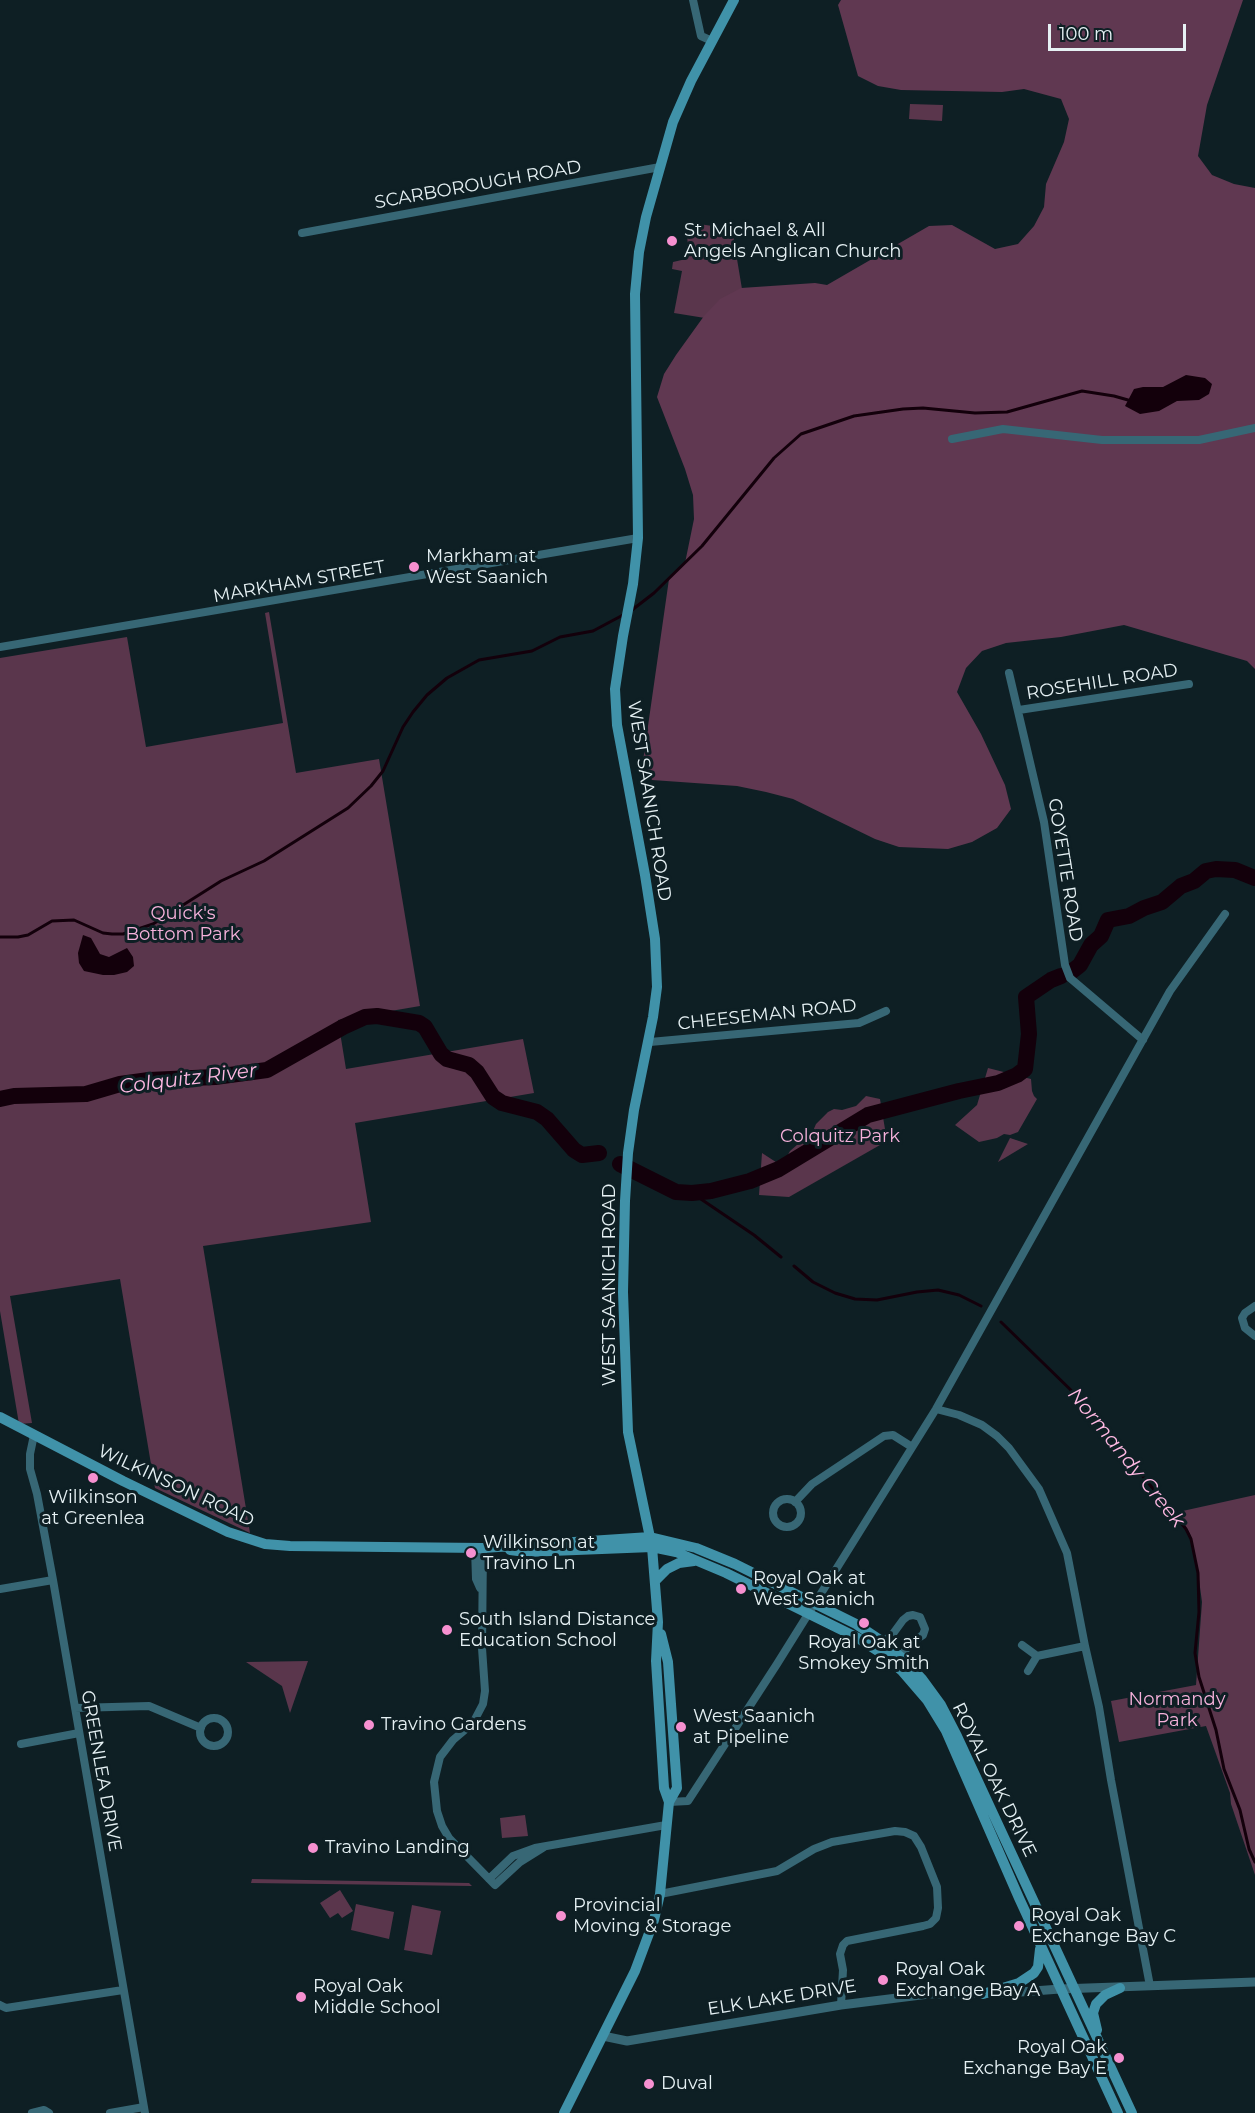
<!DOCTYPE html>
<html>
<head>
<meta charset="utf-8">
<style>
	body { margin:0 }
	#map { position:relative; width:1255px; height:2113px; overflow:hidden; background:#0e1f24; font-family:Montserrat,sans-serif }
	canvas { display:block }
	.scale { position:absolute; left:1048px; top:24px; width:138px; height:27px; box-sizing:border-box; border:3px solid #e6f1f4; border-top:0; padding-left:8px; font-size:18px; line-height:21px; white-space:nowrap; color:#e6f1f4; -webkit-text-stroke:4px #0e1f24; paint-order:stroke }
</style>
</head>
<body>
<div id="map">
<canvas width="1255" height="2113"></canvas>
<div class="scale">100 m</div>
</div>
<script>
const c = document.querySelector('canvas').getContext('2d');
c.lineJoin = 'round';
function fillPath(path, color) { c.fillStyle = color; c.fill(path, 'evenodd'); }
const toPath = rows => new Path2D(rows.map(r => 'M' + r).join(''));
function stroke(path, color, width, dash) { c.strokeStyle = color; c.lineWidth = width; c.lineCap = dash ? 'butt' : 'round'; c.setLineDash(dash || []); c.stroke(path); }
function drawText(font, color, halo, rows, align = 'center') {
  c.font = font + ' Montserrat,sans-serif'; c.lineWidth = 6; c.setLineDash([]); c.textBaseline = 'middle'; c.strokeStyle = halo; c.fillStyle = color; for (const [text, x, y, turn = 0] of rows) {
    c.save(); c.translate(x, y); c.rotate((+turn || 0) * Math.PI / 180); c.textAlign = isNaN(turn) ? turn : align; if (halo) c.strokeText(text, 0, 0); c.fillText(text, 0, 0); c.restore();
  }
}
const green = toPath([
	[910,104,943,105,942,121,909,119],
	[686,222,732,229,748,325,674,313,682,271,672,269,673,262,686,259,688,247],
	[269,612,296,773,379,759,420,1006,338,1020,346,1069,523,1039,534,1093,355,1123,371,1222,203,1246,250,1533,155,1488,120,1279,10,1296,32,1423,19,1424,0,1311,0,658,127,637,146,747,283,723,265,613],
	[988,1068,1031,1079,1032,1091,1034,1096,1037,1099,1018,1132,1010,1135,1004,1134,997,1138,979,1142,955,1125,977,1105],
	[866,1096,880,1099,887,1141,789,1197,759,1195,762,1153,782,1166,790,1151,813,1131,816,1124,828,1112,834,1109,842,1110,856,1106],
	[1010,1138,1028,1144,998,1162],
	[1255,1495,1255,1875,1231,1804,1230,1793,1206,1726,1119,1742,1111,1701,1196,1685,1202,1602,1197,1565,1190,1534,1178,1512],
	[308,1661,290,1713,282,1686,246,1662],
	[525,1815,528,1836,502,1838,500,1818],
	[252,1879,469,1883,472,1886,251,1883],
	[340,1890,353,1911,342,1918,338,1913,330,1918,320,1903],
	[356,1904,394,1912,389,1939,351,1930],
	[412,1905,441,1911,432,1955,404,1950]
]);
const forest = toPath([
	[841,0,1243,0,1207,105,1198,156,1212,175,1234,184,1255,188,1255,669,1247,661,1124,625,1061,637,1006,643,982,651,966,668,957,692,981,734,1005,785,1011,809,997,828,972,842,948,849,899,847,875,839,793,799,766,792,737,786,652,780,643,761,669,579,685,563,694,519,693,495,685,469,657,397,664,374,676,355,704,316,720,299,741,288,815,283,827,285,929,226,952,225,995,249,1018,244,1034,226,1044,207,1046,184,1064,142,1069,119,1061,99,1024,89,1002,92,901,90,878,86,858,76,838,5]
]);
const water = toPath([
	[1186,375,1205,378,1212,384,1209,394,1199,400,1177,401,1159,411,1140,414,1125,406,1134,389,1143,387,1163,387],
	[83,935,91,938,100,954,109,957,127,948,133,957,134,966,127,972,114,975,103,975,84,971,79,963,78,953]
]);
const stream = toPath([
	[632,610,654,593,702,546,774,458,801,434,854,416,903,409,923,408,975,413,1007,412,1082,391,1114,396,1128,400],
	[0,937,18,937,28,935,52,921,74,920,103,933,112,934,123,934,153,924,221,881,264,861,348,808,371,786,383,771,403,727,413,712,427,695,447,678,479,660,532,651,560,637,593,631,623,615],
	[692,1193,754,1235,781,1257],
	[794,1266,813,1282,835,1293,855,1299,877,1300,917,1292,938,1290,959,1295,981,1306],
	[1001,1322,1078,1397,1186,1529,1191,1539,1198,1573,1199,1612,1195,1653,1199,1677,1216,1730,1224,1769,1240,1810,1249,1849,1255,1862]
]);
const river = toPath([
	[1071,972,1080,965,1091,945,1101,936,1108,920,1129,916,1144,908,1162,902,1181,886,1194,881,1206,871,1216,869,1235,870,1255,878],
	[0,1099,14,1096,86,1094,120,1084,149,1080,215,1077,267,1070,343,1027,365,1017,377,1016,419,1023,425,1027,441,1054,447,1059,469,1065,477,1072,493,1097,502,1103,537,1112,547,1119,574,1150,582,1155,599,1153],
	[620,1164,676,1192,692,1193,711,1191,750,1181,779,1169,868,1115,959,1091,998,1083,1017,1075,1025,1069,1029,1034,1026,997,1051,980,1061,976]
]);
const minor = toPath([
	[693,0,701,36,712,41],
	[302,233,660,167],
	[952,439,1003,429,1102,440,1199,440,1255,428],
	[0,647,638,538],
	[1009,673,1044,822,1065,965,1070,978,1143,1040],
	[1019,710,1189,684],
	[650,1042,859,1023,886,1011],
	[1255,1306,1245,1313,1242,1318,1245,1328,1255,1336],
	[936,1409,959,1415,982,1425,997,1436,1009,1448,1039,1489,1067,1553,1085,1646,1099,1707,1111,1780,1150,1986],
	[34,1435,30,1454,30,1469,37,1494,53,1580,145,2113],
	'773 1513a14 14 0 1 1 28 0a14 14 0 1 1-28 0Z',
	[795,1502,812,1484,884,1436,893,1435,912,1447],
	[475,1548,476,1579,480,1588],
	[483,1548,482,1648,485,1691,483,1704,473,1723,453,1740,440,1757,434,1782,437,1811,442,1826,449,1838,495,1885,520,1862,544,1847],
	[0,1589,53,1580],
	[883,1642,892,1635,903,1620,908,1616,913,1615,920,1617,925,1629,923,1635,910,1643,901,1657],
	[1022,1645,1037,1656,1085,1646],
	[1028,1671,1037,1656],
	[75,1708,149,1706,201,1728],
	'200 1732a14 14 0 1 1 28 0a14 14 0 1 1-28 0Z',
	[21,1744,79,1733],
	[669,1802,688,1801,777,1664,936,1409,1170,991,1225,914],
	[489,1879,513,1856,535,1848,666,1825],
	[660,1894,777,1871,814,1849,832,1842,895,1831,905,1832,914,1836,921,1847,937,1887,938,1908,936,1918,930,1924,923,1926,847,1941,843,1945,840,1954,843,1970,841,2005],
	[0,2005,6,2008,123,1990],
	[32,2113,44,2110,49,2113],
	[110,2113,144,2107]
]);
const tertiary = toPath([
	[603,2036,627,2041,841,2005,929,1994,1007,1993,1060,1989,1255,1982]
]);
const secondary = toPath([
	[0,1417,123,1481,228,1532,265,1544,290,1546,483,1548,650,1537,696,1548,735,1564,856,1624,883,1642,901,1657,922,1679,941,1705,957,1736,1132,2113],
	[510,1550,526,1552,652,1547,676,1552,726,1573,858,1638,881,1653,902,1671,927,1700,946,1731,1019,1898,1118,2113],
	[655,1581,667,1569,679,1563,694,1561],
	[669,1802,664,1788,656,1661,658,1622,652,1547,628,1432,623,1292,625,1201,628,1153,634,1110,653,1017,657,987,655,939,645,875,617,725,615,689,623,636,633,584,638,538,635,294,639,252,646,217,673,122,691,81,734,0],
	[983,1994,1019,1983,1034,1973,1038,1967,1040,1949],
	[1097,2030,1093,2013,1096,2004,1105,1995,1120,1988],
	[564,2113,635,1971,654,1920,660,1894,669,1802,677,1788,668,1662,661,1634]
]);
const markers = [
	[672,241,6,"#f690d0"],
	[414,567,6,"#f690d0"],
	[93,1478,6,"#f690d0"],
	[471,1553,6,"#f690d0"],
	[741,1589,6,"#f690d0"],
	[864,1623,6,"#f690d0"],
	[447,1630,6,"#f690d0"],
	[369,1725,6,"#f690d0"],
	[681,1727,6,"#f690d0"],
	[313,1848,6,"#f690d0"],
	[561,1916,6,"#f690d0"],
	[1019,1926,6,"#f690d0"],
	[883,1980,6,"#f690d0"],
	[301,1997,6,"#f690d0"],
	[1119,2058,6,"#f690d0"],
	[649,2084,6,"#f690d0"]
];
const streetNames = [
	["SCARBOROUGH ROAD",478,185,-10],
	["MARKHAM STREET",299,582,-10],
	["ROSEHILL ROAD",1102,682,-9],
	["WEST SAANICH ROAD",649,801,81],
	["GOYETTE ROAD",1065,870,81],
	["CHEESEMAN ROAD",767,1015,-6],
	["WEST SAANICH ROAD",610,1285,-90],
	["WILKINSON ROAD",176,1486,25],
	["GREENLEA DRIVE",101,1771,80],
	["ROYAL OAK DRIVE",994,1780,64],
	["ELK LAKE DRIVE",782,1998,-9]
];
const poiNames = [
	["St. Michael & All",684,231],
	["Angels Anglican Church",684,252],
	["Markham at",426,557],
	["West Saanich",426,578],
	["Wilkinson",93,1498,"center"],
	["at Greenlea",93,1519,"center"],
	["Wilkinson at",483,1543],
	["Travino Ln",483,1564],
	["Royal Oak at",753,1579],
	["West Saanich",753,1600],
	["South Island Distance",459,1620],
	["Education School",459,1641],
	["Royal Oak at",864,1643,"center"],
	["Smokey Smith",864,1664,"center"],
	["West Saanich",693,1717],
	["at Pipeline",693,1738],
	["Travino Gardens",381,1725],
	["Travino Landing",325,1848],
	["Provincial",573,1906],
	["Moving & Storage",573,1927],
	["Royal Oak",1031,1916],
	["Exchange Bay C",1031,1937],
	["Royal Oak",895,1970],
	["Exchange Bay A",895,1991],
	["Royal Oak",313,1987],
	["Middle School",313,2008],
	["Royal Oak",1107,2048,"right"],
	["Exchange Bay E",1107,2069,"right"],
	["Duval",661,2084]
];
const parkNames = [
	["Quick's",183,914],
	["Bottom Park",183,935],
	["Colquitz Park",840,1137],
	["Normandy",1177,1700],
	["Park",1177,1721]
];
const waterNames = [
	["Colquitz River",188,1079,-7],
	["Normandy Creek",1126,1458,51]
];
fillPath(green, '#5a364c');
fillPath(forest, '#603851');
fillPath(water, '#13000b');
stroke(stream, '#13000b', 3);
stroke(river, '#13000b', 16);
stroke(minor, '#376775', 8);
stroke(tertiary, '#376775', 9);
stroke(secondary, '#4092a9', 10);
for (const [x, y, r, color] of markers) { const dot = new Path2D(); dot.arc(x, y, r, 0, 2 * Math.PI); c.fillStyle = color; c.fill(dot); stroke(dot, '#0e1f24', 2); }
drawText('18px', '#e6f1f4', '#0e1f24', streetNames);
drawText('18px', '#e6f1f4', '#0e1f24', poiNames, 'left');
drawText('18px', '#f6b1db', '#0e1f24', parkNames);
drawText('italic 20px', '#feb8e2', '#0e1f24', waterNames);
</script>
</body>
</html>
